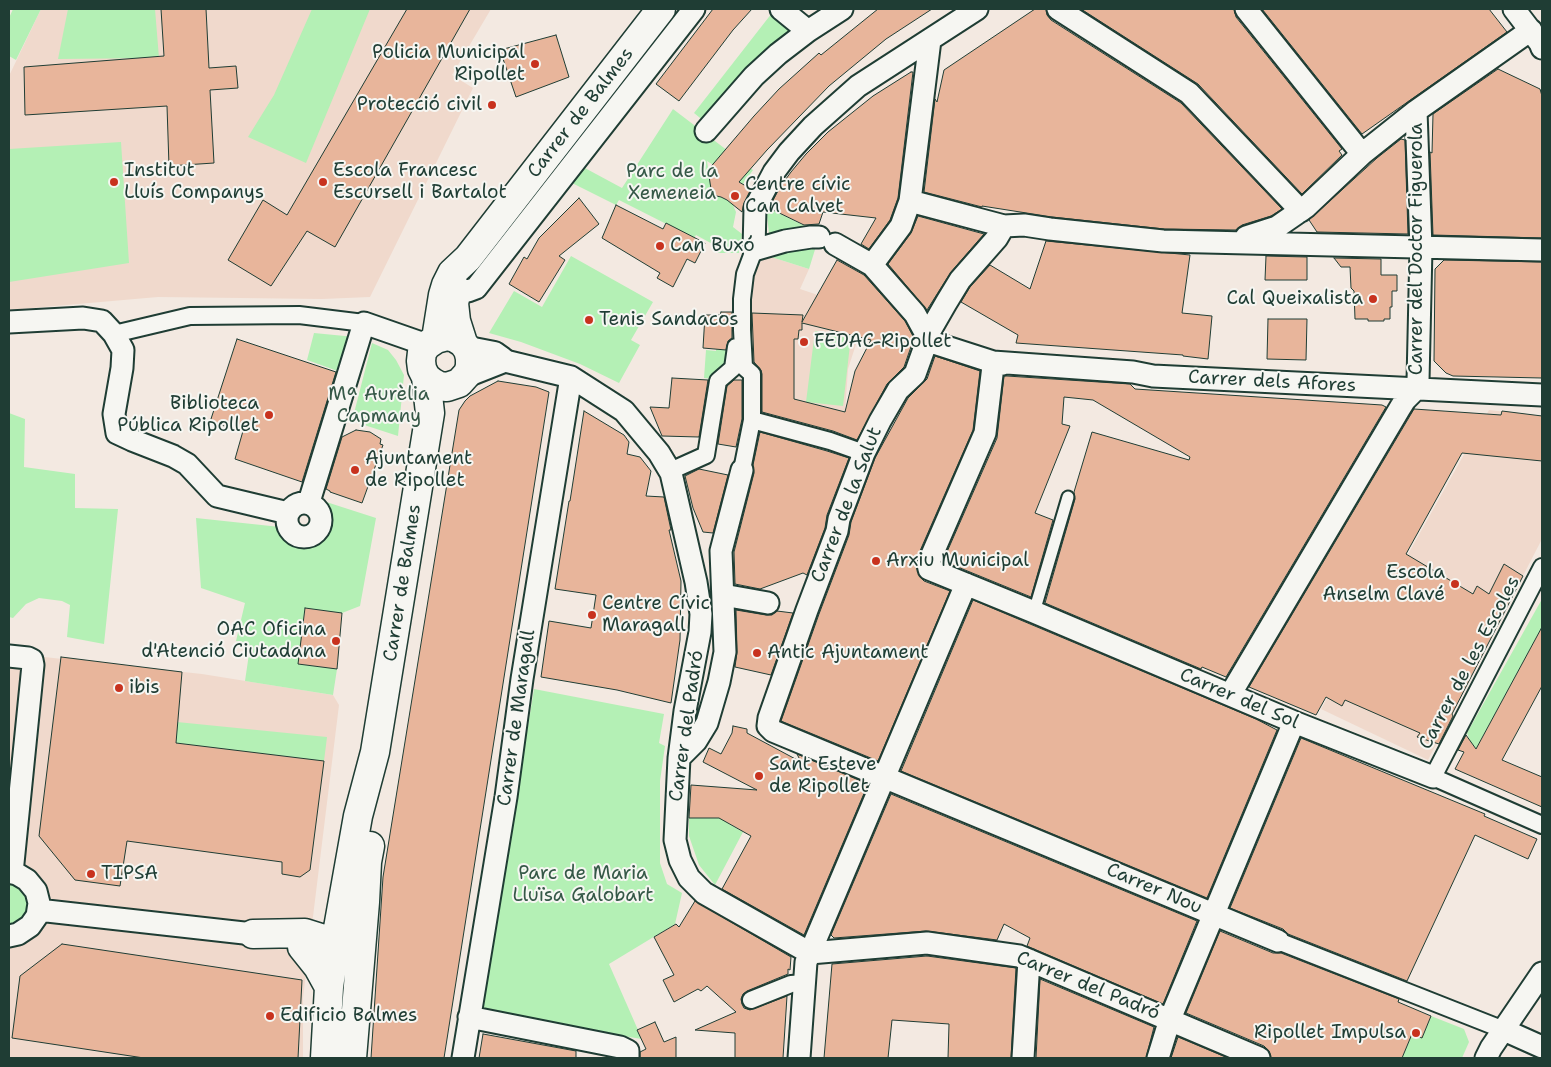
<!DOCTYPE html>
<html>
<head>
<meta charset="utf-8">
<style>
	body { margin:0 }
	#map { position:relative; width:1551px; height:1067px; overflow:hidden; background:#f3e9e1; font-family:"Shantell Sans",sans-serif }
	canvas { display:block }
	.frame { position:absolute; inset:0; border:10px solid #1f3d34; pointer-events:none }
</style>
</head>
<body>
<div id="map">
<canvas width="1551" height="1067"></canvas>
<div class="frame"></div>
</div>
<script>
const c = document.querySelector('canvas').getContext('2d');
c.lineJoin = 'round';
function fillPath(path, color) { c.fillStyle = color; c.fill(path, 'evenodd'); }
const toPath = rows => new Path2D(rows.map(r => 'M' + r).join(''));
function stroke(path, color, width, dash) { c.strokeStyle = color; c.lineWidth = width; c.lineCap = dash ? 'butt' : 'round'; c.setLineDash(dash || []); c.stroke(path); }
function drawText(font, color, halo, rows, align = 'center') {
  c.font = font + ' "Shantell Sans",sans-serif'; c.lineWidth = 4; c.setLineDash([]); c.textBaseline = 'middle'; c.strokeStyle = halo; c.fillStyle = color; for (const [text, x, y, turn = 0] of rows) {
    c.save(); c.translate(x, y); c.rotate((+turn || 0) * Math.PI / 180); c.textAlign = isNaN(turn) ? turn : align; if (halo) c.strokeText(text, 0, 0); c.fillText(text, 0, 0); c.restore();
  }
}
const built = toPath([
	[41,9,491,9,452,75,473,88,370,297,322,299,158,297,9,310,9,76],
	[765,255,809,269,800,289,830,299,824,328,858,338,848,369,845,412,837,438,757,413,758,360,750,360,753,274],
	[1489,410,1542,416,1542,539,1428,760,1321,709],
	[9,652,44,657,202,674,333,695,339,705,303,998,303,1058,9,1058]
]);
const green = toPath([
	[13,9,41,9,16,60,9,56,9,18],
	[68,9,155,9,159,58,58,59],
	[312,9,370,9,306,163,248,137,274,95],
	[772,13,793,32,705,122,694,113],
	[673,109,753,170,743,184,707,161,712,195,721,197,727,200,733,205,736,212,733,227,742,234,739,253,718,253,718,247,696,235,694,238,619,200,616,205,572,183,583,167,622,188],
	[121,142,129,263,9,282,9,149],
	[766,207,813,230,771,237,769,233],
	[817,243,809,269,765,255],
	[571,256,653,302,631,340,640,345,619,383,580,364,521,342,489,333,514,291,542,307],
	[815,331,851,336,843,406,806,402],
	[314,333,355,337,343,373,307,360],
	[372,343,388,350,396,360,404,375,398,436,352,421],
	[716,349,731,350,730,366,713,379,704,378,706,350,716,351],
	[9,413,25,419,24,467,75,474,75,508,118,509,104,644,67,637,70,605,62,601,39,598,26,604,13,618,9,617],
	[317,499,376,518,360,606,342,613,305,608,298,664,337,669,333,695,245,681,250,647,236,641,245,603,201,588,196,518,280,527,289,539,303,544,314,540,326,529,328,518],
	[1542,599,1542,627,1476,749,1470,741,1467,733],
	[534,689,664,714,659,743,665,746,660,781,660,863,667,884,682,893,675,924,609,964,642,1039,495,1016,484,1013,483,1004],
	[177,722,327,737,324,761,176,743],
	[733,817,729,824,743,832,715,885,699,865,689,836,689,818],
	[9,880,14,881,30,899,27,916,9,928],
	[1431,1016,1464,1029,1469,1042,1462,1058,1402,1058,1412,1034,1422,1038]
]);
const building = toPath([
	[161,9,206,9,209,68,236,66,238,88,210,90,214,163,169,166,167,106,25,115,24,67,164,56,161,9],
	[407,9,470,9,335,247,307,231,271,286,228,260,263,200,287,215,407,9],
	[713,9,752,9,733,30,679,101,656,84,713,9],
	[878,9,932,9,886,39,829,86,767,150,739,182,751,189,744,203,742,212,727,200,721,197,712,195,708,170,754,116,779,89,819,53,821,55,878,9],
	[1035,9,1046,9,1047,15,1051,20,1181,103,1282,209,1271,216,1242,225,1236,230,1164,229,1052,217,982,206,982,207,924,192,935,99,937,102,944,70,1035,9],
	[1081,9,1234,9,1236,17,1342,149,1339,151,1342,155,1302,194,1198,84,1081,9],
	[1262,9,1489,9,1507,32,1362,134,1262,9],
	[556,35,569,77,516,97,500,50,556,35],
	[1498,69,1540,89,1542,96,1542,238,1433,235,1430,152,1432,153,1433,114,1498,69],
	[911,72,913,72,898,198,890,220,869,249,861,244,876,218,823,212,819,224,804,225,769,208,780,187,791,172,806,154,828,132,873,96,911,72],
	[1401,139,1405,140,1408,234,1317,232,1309,220,1310,219,1377,158,1401,139],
	[579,198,599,224,559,256,565,260,539,302,509,284,524,257,527,259,539,238,579,198],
	[616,205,663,229,666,223,705,243,695,263,687,259,673,287,657,278,660,273,602,238,616,205],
	[918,216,984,234,951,272,927,310,888,264,911,233,918,216],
	[1046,241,1190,255,1182,313,1212,316,1208,359,1183,356,1183,355,1016,343,1018,335,961,302,970,287,990,265,1030,289,1046,241],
	[1266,256,1307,257,1307,280,1265,280,1266,256],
	[1334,258,1381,259,1381,275,1397,275,1397,291,1392,291,1392,307,1390,307,1390,319,1384,319,1384,321,1368,321,1368,319,1355,319,1354,291,1351,288,1350,267,1341,267,1334,258],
	[837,260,864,275,905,321,914,338,904,367,887,384,857,440,833,431,762,412,762,374,761,370,754,362,752,313,803,315,802,322,837,260],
	[802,323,871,340,855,371,845,412,794,399,794,339,798,339,799,330,802,330,802,323],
	[1444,260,1542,262,1542,378,1453,376,1446,373,1434,361,1435,269,1444,260],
	[721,312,732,312,732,338,728,341,726,350,703,348,705,315,720,315,721,312],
	[1268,319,1307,319,1306,360,1267,359,1268,319],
	[237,339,336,372,302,482,235,459,243,431,210,422,237,339],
	[935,356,980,371,973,430,916,560,916,566,920,577,924,581,950,591,878,761,781,721,819,614,849,535,851,522,875,458,908,398,927,379,935,356],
	[1004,376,1007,376,1130,384,1135,389,1382,405,1386,407,1226,677,1202,667,1201,669,1045,603,1075,499,1074,492,1092,432,1189,460,1190,457,1093,400,1064,397,1062,424,1070,426,1035,513,1053,520,1031,597,943,561,997,438,1004,376],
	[672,378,708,380,699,437,662,436,650,407,669,408,672,378],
	[734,380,742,380,742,419,736,447,718,444,727,386,734,380],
	[498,381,536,387,549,392,444,1058,371,1058,383,877,459,410,465,401,470,396,498,381],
	[1414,409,1501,415,1502,411,1542,416,1542,461,1462,453,1406,554,1473,594,1477,586,1489,594,1504,564,1523,576,1452,714,1453,716,1439,744,1417,737,1420,733,1345,700,1342,706,1326,697,1316,715,1249,687,1414,409],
	[584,411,624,435,629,442,627,454,640,457,651,471,646,496,664,497,671,530,669,530,681,581,680,640,671,703,617,690,541,677,549,621,591,628,596,595,555,589,569,501,570,501,584,411],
	[356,430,370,432,381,439,380,444,383,445,362,503,330,492,330,491,326,489,342,437,356,430],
	[760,432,827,451,849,458,827,515,825,528,807,575,803,573,760,589,735,584,734,552,754,473,753,465,760,432],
	[699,469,728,475,713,533,703,532,693,508,685,476,699,469],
	[973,600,1256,719,1277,730,1207,898,901,771,973,600],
	[305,608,342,613,337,669,298,664,305,608],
	[736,610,766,615,772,615,777,611,793,613,771,675,735,667,737,652,736,610],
	[1542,627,1542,686,1502,760,1542,777,1542,807,1455,769,1464,752,1458,750,1466,735,1476,749,1542,627],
	[61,657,182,672,176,743,324,761,310,870,300,877,282,874,282,862,127,841,120,886,75,880,39,836,61,657],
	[733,726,747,729,747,733,801,762,797,754,868,784,804,935,722,889,751,836,719,818,689,818,691,785,757,790,703,762,709,748,721,754,732,733,733,726],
	[1301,738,1485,814,1484,816,1537,839,1528,859,1475,835,1407,981,1288,934,1283,929,1230,908,1301,738],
	[891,794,1197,921,1163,1004,1027,946,1030,938,1004,924,997,940,926,931,834,938,831,935,891,794],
	[695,901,791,957,790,970,788,969,788,974,747,991,743,994,741,999,742,1004,744,1008,750,1010,787,996,783,1058,735,1058,735,1033,695,1030,736,1012,707,986,701,991,698,989,674,1002,663,980,674,975,654,937,676,924,679,927,695,901],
	[1220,931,1273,953,1281,953,1399,999,1398,1002,1431,1016,1422,1038,1412,1034,1402,1058,1271,1058,1269,1051,1264,1046,1186,1013,1220,931],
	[62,944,302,980,298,1058,144,1058,12,1038,20,976,62,944],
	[927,956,1016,968,1011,1058,948,1058,949,1024,892,1020,888,1058,824,1058,832,964,927,956],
	[1040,979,1154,1027,1146,1058,1036,1058,1040,979],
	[655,1022,664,1042,676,1037,676,1058,640,1058,640,1052,646,1049,637,1030,655,1022],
	[483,1034,576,1051,576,1058,479,1058,483,1034],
	[1178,1037,1228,1058,1171,1058,1178,1037]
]);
const service = toPath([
	[1034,612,1068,497]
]);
const pedestrian = toPath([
	[114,334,190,316,299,315,364,323],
	[752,420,830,441,864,453],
	[742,470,752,420,752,374,744,367,742,330,742,299,745,274,754,250],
	[671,473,677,468,706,455,718,381,733,368,736,347],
	[1542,567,1433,777,1542,825],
	[1278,941,1504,1030],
	[751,1000,791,984,805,983]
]);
const minor = toPath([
	[781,9,808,31,842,9],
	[1058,9,1189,93,1301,211],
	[1246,9,1362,154],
	[1514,9,1540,43,1542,48],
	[706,131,754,76,778,54,808,31],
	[910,201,1004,226,1024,225,1050,229,1163,241,1542,250],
	[1004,226,997,238,960,280,946,303,927,336,924,349,915,374,898,390,880,421,864,453,839,519,837,531,807,610,769,718,768,726,773,731,1278,941],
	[819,237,811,237,785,241,754,250,755,208,774,172,789,152,813,126,858,86,977,9],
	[1246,237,1277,227,1306,207,1362,154,1416,111,1531,30],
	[835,244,872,265,915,314,927,336,934,343,993,362,1133,372,1153,376,1542,395],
	[872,265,901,226,910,201,930,40],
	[457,290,468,291,476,288,694,9],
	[9,322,83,318,102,321,114,334,123,350,122,368,114,414,117,433,132,440,173,456,187,464,217,496,288,513],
	[501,360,571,377,624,411,659,453,671,473,696,582,701,614,700,632,685,711,679,758,675,840,680,860,689,878,704,893,810,953,927,943,1019,956,1259,1058],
	[1003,364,993,366,985,433,928,564,929,569,1034,612,1294,722,1433,777],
	[309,502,364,323,427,345],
	'287 520a17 17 0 1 1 34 0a17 17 0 1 1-34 0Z',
	[723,595,768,603],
	[9,656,28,658,32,660,33,665,12,873],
	[1230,695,1400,408,1405,400,1416,389,1418,381,1421,248,1416,111],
	[679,758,696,741,707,723,719,682,725,652,721,551,742,470],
	[9,872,17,874,27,880,36,891,39,903,37,916,30,926,18,934,9,936],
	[38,910,253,934],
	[469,1017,620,1047,628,1051,628,1058],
	[1504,1030,1542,1047],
	[463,1058,506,797,522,679,571,377],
	[799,1058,806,962,810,953,966,584],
	[1023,1058,1029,960],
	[1158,1058,1170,1019,1294,722],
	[1486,1058,1491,1048,1542,973]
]);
const tertiary = toPath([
	[468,350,494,355,501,360,468,373]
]);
const secondary = toPath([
	[457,290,454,303,456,321,463,343,468,350,470,358,470,366,468,373,459,383,447,387,439,386,432,382,426,377,422,369,421,361,422,352,427,345,436,339,447,336,455,338,463,343],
	[436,339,443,295,446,285,452,273,468,258,661,9],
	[253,934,305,933,324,939,335,945,341,960],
	[302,947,318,967,329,987],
	[325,1058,329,987,335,945,358,816,375,752,430,413,426,377],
	[352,1058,365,902,367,862,370,846]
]);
const markers = [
	[535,64,5,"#c8321e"],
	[492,105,5,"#c8321e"],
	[114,182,5,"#c8321e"],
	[323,182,5,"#c8321e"],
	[735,196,5,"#c8321e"],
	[660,246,5,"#c8321e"],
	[1373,299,5,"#c8321e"],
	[589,320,5,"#c8321e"],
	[804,342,5,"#c8321e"],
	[269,415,5,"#c8321e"],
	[355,470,5,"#c8321e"],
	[876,561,5,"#c8321e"],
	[1455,584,5,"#c8321e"],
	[592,615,5,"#c8321e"],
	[336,641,5,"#c8321e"],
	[757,653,5,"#c8321e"],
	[119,688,5,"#c8321e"],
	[759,776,5,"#c8321e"],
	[91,874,5,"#c8321e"],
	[270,1016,5,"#c8321e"],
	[1416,1033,5,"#c8321e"]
];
const poiNames = [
	["Policia Municipal",525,53,"right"],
	["Ripollet",525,75,"right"],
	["Protecció civil",482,105,"right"],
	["Institut",124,171],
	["Lluís Companys",124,193],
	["Escola Francesc",333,171],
	["Escursell i Bartalot",333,193],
	["Centre cívic",745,185],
	["Can Calvet",745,207],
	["Can Buxó",670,246],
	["Cal Queixalista",1363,299,"right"],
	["Tenis Sandacos",599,320],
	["FEDAC-Ripollet",814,342],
	["Biblioteca",259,404,"right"],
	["Pública Ripollet",259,426,"right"],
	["Ajuntament",365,459],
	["de Ripollet",365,481],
	["Arxiu Municipal",886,561],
	["Escola",1445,573,"right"],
	["Anselm Clavé",1445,595,"right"],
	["Centre Cívic",602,604],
	["Maragall",602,626],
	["OAC Oficina",326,630,"right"],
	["d'Atenció Ciutadana",326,652,"right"],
	["Antic Ajuntament",767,653],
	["ibis",129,688],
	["Sant Esteve",769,765],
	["de Ripollet",769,787],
	["TIPSA",101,874],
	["Edificio Balmes",280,1016],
	["Ripollet Impulsa",1406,1033,"right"]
];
const streetNames = [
	["Carrer de Balmes",581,113,-52],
	["Carrer del Doctor Figuerola",1417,249,-90],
	["Carrer dels Afores",1272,382,3],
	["Carrer de la Salut",847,505,-69],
	["Carrer de Balmes",403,583,-81],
	["Carrer de les Escoles",1470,663,-62],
	["Carrer del Sol",1239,699,23],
	["Carrer de Maragall",517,718,-82],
	["Carrer del Padró",687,726,-82],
	["Carrer Nou",1154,889,23],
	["Carrer del Padró",1088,986,22]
];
const parkNames = [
	["Parc de la",672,172],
	["Xemeneia",672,194],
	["Mª Aurèlia",379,395],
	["Capmany",379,417],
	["Parc de Maria",583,874],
	["Lluïsa Galobart",583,896]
];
fillPath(built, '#f0d9cc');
fillPath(green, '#b4f0b5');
fillPath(building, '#e8b59b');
stroke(building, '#1f3d34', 1);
stroke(service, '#1f3d34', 15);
stroke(pedestrian, '#1f3d34', 20);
stroke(minor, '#1f3d34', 25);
stroke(tertiary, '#1f3d34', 30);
stroke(secondary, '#1f3d34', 31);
stroke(service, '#f6f6f2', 11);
stroke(pedestrian, '#f6f6f2', 16);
stroke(minor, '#f6f6f2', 21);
stroke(tertiary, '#f6f6f2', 26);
stroke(secondary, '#f6f6f2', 28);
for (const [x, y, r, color] of markers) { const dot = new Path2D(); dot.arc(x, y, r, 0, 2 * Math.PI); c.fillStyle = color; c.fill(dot); stroke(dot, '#f6f6f2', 2); }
drawText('19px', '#1f3d34', '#f6f6f2', poiNames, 'left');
drawText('19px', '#1f3d34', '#f6f6f2', streetNames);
drawText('19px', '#355847', '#f6f6f2', parkNames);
</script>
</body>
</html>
